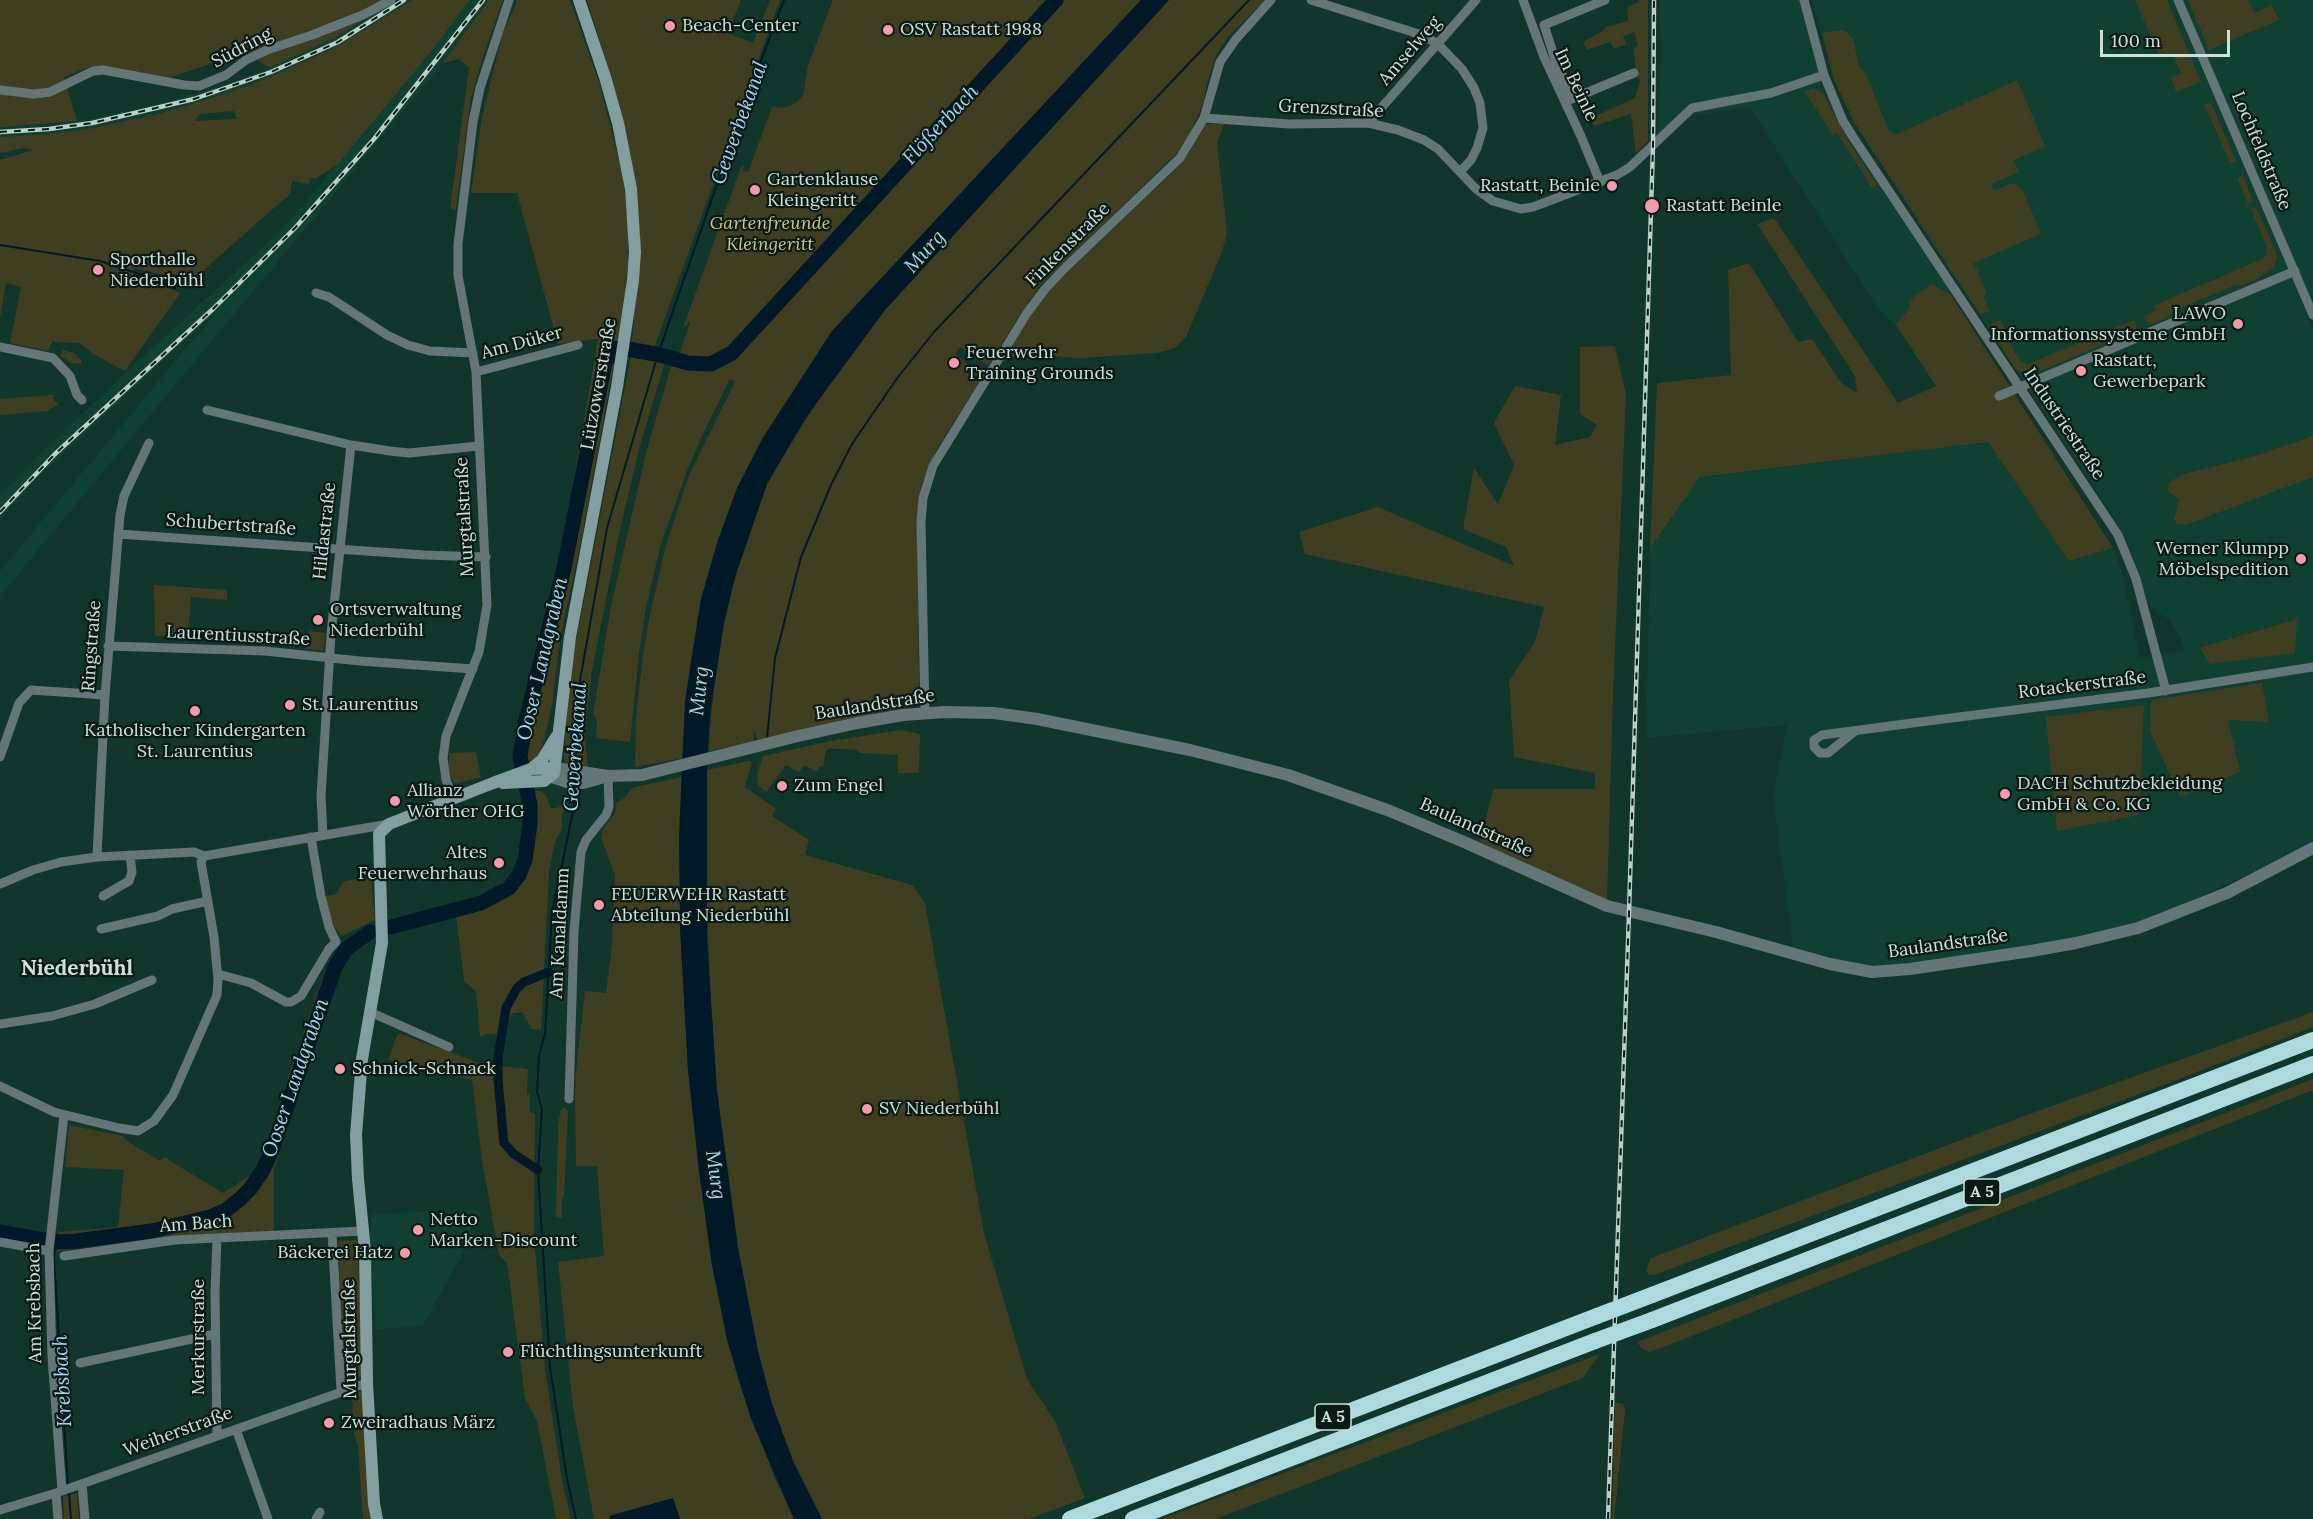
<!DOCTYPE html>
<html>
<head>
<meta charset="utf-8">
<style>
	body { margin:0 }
	#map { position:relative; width:2313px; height:1519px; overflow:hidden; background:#11362b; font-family:Lora,serif }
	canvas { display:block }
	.scale { position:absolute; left:2100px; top:30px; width:130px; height:27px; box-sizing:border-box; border:3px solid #cde1d9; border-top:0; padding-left:8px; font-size:18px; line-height:21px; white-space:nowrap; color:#cde1d9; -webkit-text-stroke:4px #0b1a15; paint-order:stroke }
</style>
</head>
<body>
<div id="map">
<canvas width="2313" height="1519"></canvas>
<div class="scale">100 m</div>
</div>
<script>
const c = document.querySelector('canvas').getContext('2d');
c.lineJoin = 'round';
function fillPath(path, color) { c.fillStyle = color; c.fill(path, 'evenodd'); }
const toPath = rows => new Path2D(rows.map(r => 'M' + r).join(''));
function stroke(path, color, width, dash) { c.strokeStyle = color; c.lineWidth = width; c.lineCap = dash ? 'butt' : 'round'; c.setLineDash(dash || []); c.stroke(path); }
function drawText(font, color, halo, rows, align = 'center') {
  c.font = font + ' Lora,serif'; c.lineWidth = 4.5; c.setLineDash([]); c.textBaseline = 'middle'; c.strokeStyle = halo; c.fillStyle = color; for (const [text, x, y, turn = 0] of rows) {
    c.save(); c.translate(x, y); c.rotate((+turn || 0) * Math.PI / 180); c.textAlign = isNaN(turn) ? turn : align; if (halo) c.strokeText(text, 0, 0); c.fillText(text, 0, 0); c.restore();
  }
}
const built = toPath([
	[395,0,412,0,340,45,273,76,230,92,162,113,93,128,48,134,0,137,0,127,48,125,91,119,159,104,228,84,269,68,354,27],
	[470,0,489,0,443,63,0,596,0,571,218,310,40,475,0,519,0,496,35,459,139,360,263,247,295,215,430,53],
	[1659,0,1801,0,1841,121,1956,292,1951,295,1931,285,1913,297,1907,311,1896,325,1878,309,1750,108,1685,117,1658,133,1661,52],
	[1812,0,2313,0,2313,296,2301,300,2313,329,2313,840,2300,850,2152,919,2071,941,1893,967,1855,966,1793,948,1773,798,1786,725,1646,738,1650,548,1700,477,1988,442,2069,561,2113,548,2122,570,2140,658,2185,650,2180,636,2168,619,2149,606,2132,556,2115,518,1917,222,1918,218,1855,124,1834,80],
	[478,1209,462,1255,423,1325,376,1330,370,1234,372,1214]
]);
const green = toPath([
	[0,0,395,0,336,37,269,68,245,52,169,78,103,66,89,67,64,77,77,121,5,127,0,127],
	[412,0,470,0,430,53,338,164,316,178,310,178,309,184,292,181,290,194,210,264,194,282,134,268,133,274,180,293,125,371,93,354,80,343,54,342,53,340,48,351,10,343,21,287,6,283,0,318,0,160,33,150,24,148,0,153,0,137,48,134,93,128,162,113,230,92,273,76,340,45],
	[234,111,236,119,194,121,200,114],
	[489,0,503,0,483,57,471,99,456,210,450,209,469,68,459,59,443,63],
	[518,0,570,0,599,82,623,175,628,228,628,264,624,308,581,542,560,639,552,705,544,741,540,752,535,758,517,768,516,744,519,732,538,648,555,589,598,339,558,344,517,193,471,193,482,117,497,56,504,30],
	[587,0,741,0,728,33,753,43,770,0,780,0,654,348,632,341,639,247,636,187,611,77],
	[833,0,1052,0,730,351,712,361,693,362,678,358,691,320,683,328,741,167,744,165,743,171,748,172,772,107,782,108,789,106,797,102,803,95,808,65],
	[1060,0,1141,0,832,331,718,540,701,599,690,666,682,758,635,767,636,718,643,654,650,615,666,545,688,478,735,381,730,379,702,436,688,468,660,547,646,607,639,654,630,742,596,738,597,720,593,714,611,606,646,453,672,363,702,369,724,362,739,351],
	[1169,0,1265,0,1227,38,1216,55,1206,86,1204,101,1190,134,1176,154,1040,286,1022,312,988,366,960,347,955,354,983,376,937,449,921,485,917,512,919,693,914,706,843,720,758,743,754,729,754,742,708,751,716,666,724,623,735,577,767,484,787,449,823,393,885,310],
	[1639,0,1648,0,1648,141,1636,153,1631,114,1594,126,1591,118,1635,98,1640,81,1636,75,1634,48,1638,46,1634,32,1623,36,1626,44,1614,49,1610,42,1587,50,1583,42,1601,32,1606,27,1628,21,1627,7,1639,2],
	[2135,0,2167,0,2201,82,2176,92,2171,78,2181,73,2172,53,2160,57],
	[2188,0,2248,0,2254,13,2272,5,2279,20,2209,50],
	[1844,30,1853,39,1859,66,1866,74,1889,131,1897,134,2017,80,2045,146,2014,160,2019,172,1991,184,1994,191,2010,184,2018,185,2023,191,2041,234,1974,263,1987,294,1983,296,1990,312,1980,314,1855,124,1834,80,1822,33],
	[1813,88,1823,93,1846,137,1877,185,1872,188,1837,133,1833,135,1805,92],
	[2211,103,2237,163,2230,162,2204,105],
	[1208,124,1224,124,1217,143,1227,233,1222,252,1186,337,1175,348,1157,353,1080,358,1020,354,1002,362,1026,320,1047,292,1177,168,1190,152,1201,127],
	[2242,174,2253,201,2248,204,2238,180],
	[2256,207,2276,252,2277,258,2274,267,2259,278,2243,285,2236,285,2173,311,2169,317,2151,325,2147,322,2143,316,2155,311,2153,306,2264,258,2267,254,2267,248,2251,209],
	[1774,218,1898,403,1936,386,1896,325,1907,311,1913,297,1931,284,1951,295,2113,548,2069,561,1988,442,1700,477,1650,548,1657,383,1731,375,1728,270,1749,263,1798,342,1812,339,1842,384,1857,393,1855,376,1757,224],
	[2001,320,2014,351,2021,361,2028,364,2134,320,2138,330,2031,375,2025,375,2014,367,1987,326],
	[1615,346,1626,395,1613,694,1607,902,1566,888,1480,842,1493,789,1595,789,1595,773,1514,757,1509,681,1535,642,1544,607,1305,554,1299,532,1378,507,1514,566,1506,547,1463,529,1474,468,1498,504,1514,465,1494,423,1515,386,1561,395,1555,445,1590,437,1597,425,1580,414,1580,347],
	[63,350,74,353,81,360,81,364,72,363,60,356],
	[631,356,665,362,639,449,618,539,592,670,585,733,588,769,578,768,578,756,570,755,570,766,565,763,564,757,568,692,574,651],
	[53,395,54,401,58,404,44,413,44,411,0,415,0,399],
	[2313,436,2313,477,2188,524,2178,525,2174,520,2179,499,2167,491,2169,482,2184,474,2252,457],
	[154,585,227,590,227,600,191,597,188,636,155,636],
	[2297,619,2295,653,2210,664,2200,648],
	[309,631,326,633,323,651,306,649],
	[2262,683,2269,722,2228,720,2240,772,2180,797,2150,731,2151,700],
	[2144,705,2139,815,2057,831,2046,717],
	[900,730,920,734,919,773,898,773,898,755,861,753,857,750,829,748,826,751,823,767,820,766,817,772,804,765,799,772,786,765,766,792,758,785,757,773,763,756,831,741],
	[476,752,481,778,455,783,451,778,449,769,449,753],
	[748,761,752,762,745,787,776,809,772,816,809,840,805,855,912,885,925,903,984,1233,1027,1379,1055,1421,1085,1498,1029,1519,822,1519,793,1461,772,1404,758,1351,738,1248,717,1091,711,1005,706,877,707,770],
	[682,777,680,928,688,1070,699,1171,712,1265,738,1380,773,1474,794,1519,680,1519,673,1498,610,1517,610,1519,594,1519,573,1407,558,1262,604,1256,597,1166,576,1166,575,1080,585,991,606,993,612,945,615,875,601,838,603,829,615,813,617,802,625,798,631,788],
	[529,791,541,791,545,794,551,808,557,808,563,805,565,808,562,815,562,829,555,842,549,872,541,1030,532,1029,522,1012,513,1013,502,1030,496,1034,486,1034,480,1037,476,992,464,981,456,914,498,900,511,892,519,883,530,852,533,831,534,815],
	[371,877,375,920,341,936,331,921,325,896,336,894,344,881],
	[342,945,326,979,269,1150,261,1169,250,1185,232,1202,212,1213,184,1222,136,1231,57,1239,58,1232,118,1227,124,1170,65,1167,69,1125,122,1136,127,1141,160,1161,164,1157,223,1193,256,1172,322,979,338,947],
	[2313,1012,2313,1027,2174,1081,1657,1274,1649,1275,1646,1270,1651,1258,2024,1116],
	[398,1033,482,1064,528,1069,527,1094,530,1095,530,1112,535,1114,534,1236,545,1369,562,1480,571,1519,556,1519,537,1421,525,1398,507,1263,499,1255,482,1161,472,1080,388,1060],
	[2313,1079,2313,1090,1664,1347,1650,1352,1642,1349,1637,1342],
	[564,1107,568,1111,564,1197,562,1197,562,1218,556,1217,558,1124,561,1110],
	[287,1120,290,1121,274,1168,274,1231,175,1236,57,1251,58,1247,62,1245,105,1242,163,1233,191,1227,220,1218,238,1206,266,1175],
	[0,1225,45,1233,44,1245,0,1237],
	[357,1240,363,1372,358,1379,349,1384,344,1379,338,1241],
	[1600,1354,1583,1378,1216,1519,1161,1519],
	[361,1391,363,1394,374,1519,363,1519,358,1448,353,1428,352,1395,353,1393],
	[1615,1402,1623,1404,1625,1410,1614,1519,1612,1519],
	[77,1493,79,1519,64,1519,63,1497]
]);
const water = toPath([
	[1141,0,1169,0,885,310,807,416,767,484,735,577,724,623,710,714,707,770,707,940,717,1091,738,1248,758,1351,772,1404,793,1461,822,1519,794,1519,751,1419,727,1340,712,1265,699,1171,688,1070,680,928,679,836,685,701,701,599,718,540,737,488,762,439,832,331],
	[673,1498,680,1519,610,1519,609,1516]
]);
const stream = toPath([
	[0,245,100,261,155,279,175,288],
	[608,355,610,354],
	[767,738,775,658,801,557,831,485,852,444,898,377,934,332,1249,0],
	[575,767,578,692,607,528,658,354,749,92,784,0],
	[575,787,575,801,552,913,545,1034,539,1055,537,1092,542,1109,538,1170,550,1367,567,1479,576,1519],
	[55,1242,54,1259,68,1486],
	[69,1492,71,1519]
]);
const canal = toPath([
	[538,1170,514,1154,504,1143,498,1080,498,1058,506,1008,517,988,524,982,549,972]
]);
const river = toPath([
	[660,355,688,363,711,364,732,353,1056,0],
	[391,927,481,903,509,888,519,875,525,860,530,824,530,805,520,756,526,720,564,568,605,362,616,349,622,348,655,354],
	[0,1232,55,1242,76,1241,152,1231,210,1217,226,1210,240,1199,250,1189,263,1170,272,1150,335,967,346,949,370,932]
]);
const minor = toPath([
	[1311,0,1422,35,1438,44,1462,69,1474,88,1480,103,1483,128,1477,148,1471,160,1460,172],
	[1523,0,1544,57,1580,134,1600,182],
	[1804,0,1824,75,1843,121,1853,137,2118,535,2136,579,2166,691],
	[2178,0,2313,315],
	[0,90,34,94,50,92,93,71,103,70,184,85,199,86,226,75,246,60,267,50,312,35,365,14,391,0],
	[1573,98,1555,59,1544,25,1605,0],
	[1569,100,1634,73],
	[1204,118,1289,124,1368,123,1398,130,1424,140,1438,149,1476,189,1493,201,1521,209,1533,207,1617,175,1630,167,1692,108,1771,93,1824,75],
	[1368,123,1476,0],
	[316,293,329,297,387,335,408,345,430,351,473,353],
	[0,347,53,358,70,376,77,395,82,400],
	[476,372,578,345],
	[1999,396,2295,271],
	[207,410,351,445,390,451,409,453,479,446],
	[118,534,424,555,486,557],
	[108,646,265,651,360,661,473,669],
	[925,713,921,522,923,498,933,466,1027,313,1045,289,1065,268,1180,158,1204,118,1220,62,1236,39,1271,0],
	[1855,731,1828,753,1820,753,1814,747,1814,740,1822,735,1920,722,2148,693,2313,667],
	[0,757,19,703,31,690,105,695],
	[453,798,446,780,443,758,446,736,479,652,487,605,476,372,458,275,458,244,473,122,480,88,509,0],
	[323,835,321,797,331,634,351,445],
	[97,857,105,695,120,515,124,496,149,443],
	[0,884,33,870,61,862,97,857,194,852,204,856,389,824],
	[103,896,129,881,132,872,130,855],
	[101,929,158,916,172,909,208,901],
	[218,974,251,983,286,1002,291,1002,301,996,329,949,336,942,329,927,321,896,311,837],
	[370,1012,449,1047],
	[0,1024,52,1016,95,1004,152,980],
	[0,1086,54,1112,119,1128,138,1131,154,1121,173,1095,217,995,218,980,214,937,201,862,204,856],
	[569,1099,574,931,581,852,586,840,606,815,609,807,608,776],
	[332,1233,341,1391],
	[0,1242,49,1251],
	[64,1256,175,1240,363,1231],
	[80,1363,215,1334],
	[236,1429,268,1519],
	[217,1436,215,1293,217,1238],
	[82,1484,85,1519],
	[62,1491,52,1357,49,1251,64,1115],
	[56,1493,58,1519],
	[0,1510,56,1493,367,1383],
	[316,1519,320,1512]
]);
const tertiary = toPath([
	[555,768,608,776],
	[552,777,570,783,583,783,608,776,642,775,794,737,857,723,903,715,945,712,994,713,1037,719,1190,750,1288,775,1390,811,1464,842,1607,906,1716,932,1830,964,1872,972,1910,969,2031,951,2076,943,2138,928,2227,893,2313,848]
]);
const secondary = toPath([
	[531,769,542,760,556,737],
	[503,783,544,781,554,773,570,637,617,387,633,280,635,252,631,189,618,123,605,77,579,0],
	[377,1519,374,1504,367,1383,365,1251,358,1179,356,1135,362,1059,382,943,379,834,389,824,493,783,531,769,555,768]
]);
const motorway = toPath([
	[1652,1295,2313,1040],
	[1652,1320,2313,1064],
	[1070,1519,1597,1316],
	[1133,1519,1595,1341]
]);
const rail = toPath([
	[0,132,49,129,92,123,194,99,271,72,338,42,404,0],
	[0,512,55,454,214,308,295,228,374,139,483,0],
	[1608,1519,1629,912,1653,146,1654,0]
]);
const motorwayBridge = toPath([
	[1597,1316,1652,1295],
	[1595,1341,1652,1320]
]);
const markers = [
	[670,26,6,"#f39aac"],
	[888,30,6,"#f39aac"],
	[1612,186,6,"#f39aac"],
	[755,190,6,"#f39aac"],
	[1652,206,8,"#f39aac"],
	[98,270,6,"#f39aac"],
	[2238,324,6,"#f39aac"],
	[954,363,6,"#f39aac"],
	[2081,371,6,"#f39aac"],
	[2301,559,6,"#f39aac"],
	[318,620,6,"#f39aac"],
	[290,705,6,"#f39aac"],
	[195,711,6,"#f39aac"],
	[782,786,6,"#f39aac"],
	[2005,794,6,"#f39aac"],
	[395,801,6,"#f39aac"],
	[499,863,6,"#f39aac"],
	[599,905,6,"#f39aac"],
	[340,1069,6,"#f39aac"],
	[867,1109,6,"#f39aac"],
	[418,1230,6,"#f39aac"],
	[405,1253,6,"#f39aac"],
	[508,1352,6,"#f39aac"],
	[329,1423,6,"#f39aac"]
];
const shields = [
	[1982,1192,36],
	[1333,1417,36]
];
const shieldNames = [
	["A 5",1982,1192],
	["A 5",1333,1417]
];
const poiNames = [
	["Beach-Center",682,26],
	["OSV Rastatt 1988",900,30],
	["Gartenklause",767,180],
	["Kleingeritt",767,201],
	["Rastatt, Beinle",1600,186,"right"],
	["Rastatt Beinle",1666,206],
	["Sporthalle",110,260],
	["Niederbühl",110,281],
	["LAWO",2226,314,"right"],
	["Informationssysteme GmbH",2226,335,"right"],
	["Feuerwehr",966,353],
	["Training Grounds",966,374],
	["Rastatt,",2093,361],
	["Gewerbepark",2093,382],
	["Werner Klumpp",2289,549,"right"],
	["Möbelspedition",2289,570,"right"],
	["Ortsverwaltung",330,610],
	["Niederbühl",330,631],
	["St. Laurentius",302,705],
	["Katholischer Kindergarten",195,731,"center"],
	["St. Laurentius",195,752,"center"],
	["DACH Schutzbekleidung",2017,784],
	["GmbH & Co. KG",2017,805],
	["Zum Engel",794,786],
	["Allianz",407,791],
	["Wörther OHG",407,812],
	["Altes",487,853,"right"],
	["Feuerwehrhaus",487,874,"right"],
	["FEUERWEHR Rastatt",611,895],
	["Abteilung Niederbühl",611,916],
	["Schnick-Schnack",352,1069],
	["SV Niederbühl",879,1109],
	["Netto",430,1220],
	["Marken-Discount",430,1241],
	["Bäckerei Hatz",393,1253,"right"],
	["Flüchtlingsunterkunft",520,1352],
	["Zweiradhaus März",341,1423]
];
const streetNames = [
	["Südring",242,48,-28],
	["Amselweg",1410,51,-49],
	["Im Beinle",1576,85,65],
	["Grenzstraße",1331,109,3],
	["Lochfeldstraße",2261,151,67],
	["Finkenstraße",1068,245,-45],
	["Am Düker",522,343,-15],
	["Lützowerstraße",599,384,-80],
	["Industriestraße",2064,424,56],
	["Murgtalstraße",465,517,-93],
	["Schubertstraße",231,525,4],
	["Hildastraße",325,531,-84],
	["Laurentiusstraße",238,636,3],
	["Ringstraße",92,646,-86],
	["Rotackerstraße",2082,685,-7],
	["Baulandstraße",875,705,-9],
	["Baulandstraße",1476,828,24],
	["Am Kanaldamm",560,933,-87],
	["Baulandstraße",1948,944,-8],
	["Am Bach",196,1224,-4],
	["Am Krebsbach",35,1303,-91],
	["Merkurstraße",199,1337,-90],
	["Murgtalstraße",350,1339,-91],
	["Weiherstraße",178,1432,-20]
];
const parkNames = [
	["Gartenfreunde",770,224],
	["Kleingeritt",770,245]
];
const waterNames = [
	["Gewerbekanal",740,123,-70],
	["Flößerbach",941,125,-47],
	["Murg",925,252,-48],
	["Ooser Landgraben",543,659,-77],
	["Murg",700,691,-84],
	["Gewerbekanal",576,747,-86],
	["Ooser Landgraben",296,1078,-71],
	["Murg",715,1175,82],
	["Krebsbach",63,1381,-93]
];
const quarterNames = [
	["Niederbühl",77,969]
];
fillPath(built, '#0f4032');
fillPath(green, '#403e20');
fillPath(water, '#001928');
stroke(stream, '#001928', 2);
stroke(canal, '#001928', 9);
stroke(river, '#001928', 15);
stroke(minor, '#647678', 9);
stroke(tertiary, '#647678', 12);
stroke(secondary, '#829ea1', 12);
stroke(motorway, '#acd9dd', 16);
stroke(rail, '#b9cfc7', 4.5);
stroke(rail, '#0b1a15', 2, [7]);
stroke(motorwayBridge, '#acd9dd', 16);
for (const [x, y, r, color] of markers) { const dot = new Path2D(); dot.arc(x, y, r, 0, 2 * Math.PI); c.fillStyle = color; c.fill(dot); stroke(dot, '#0b1a15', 2); }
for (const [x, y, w] of shields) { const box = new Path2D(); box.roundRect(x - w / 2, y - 13, w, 26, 4.5); c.fillStyle = '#0b1a15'; c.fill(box); stroke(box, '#cde1d9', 1.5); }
drawText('bold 16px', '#cde1d9', null, shieldNames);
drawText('18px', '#cde1d9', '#0b1a15', poiNames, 'left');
drawText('18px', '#cde1d9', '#0b1a15', streetNames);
drawText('italic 18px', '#ccc782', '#0b1a15', parkNames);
drawText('italic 20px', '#a2d8f9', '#0b1a15', waterNames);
drawText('bold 21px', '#cde1d9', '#0b1a15', quarterNames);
</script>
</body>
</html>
